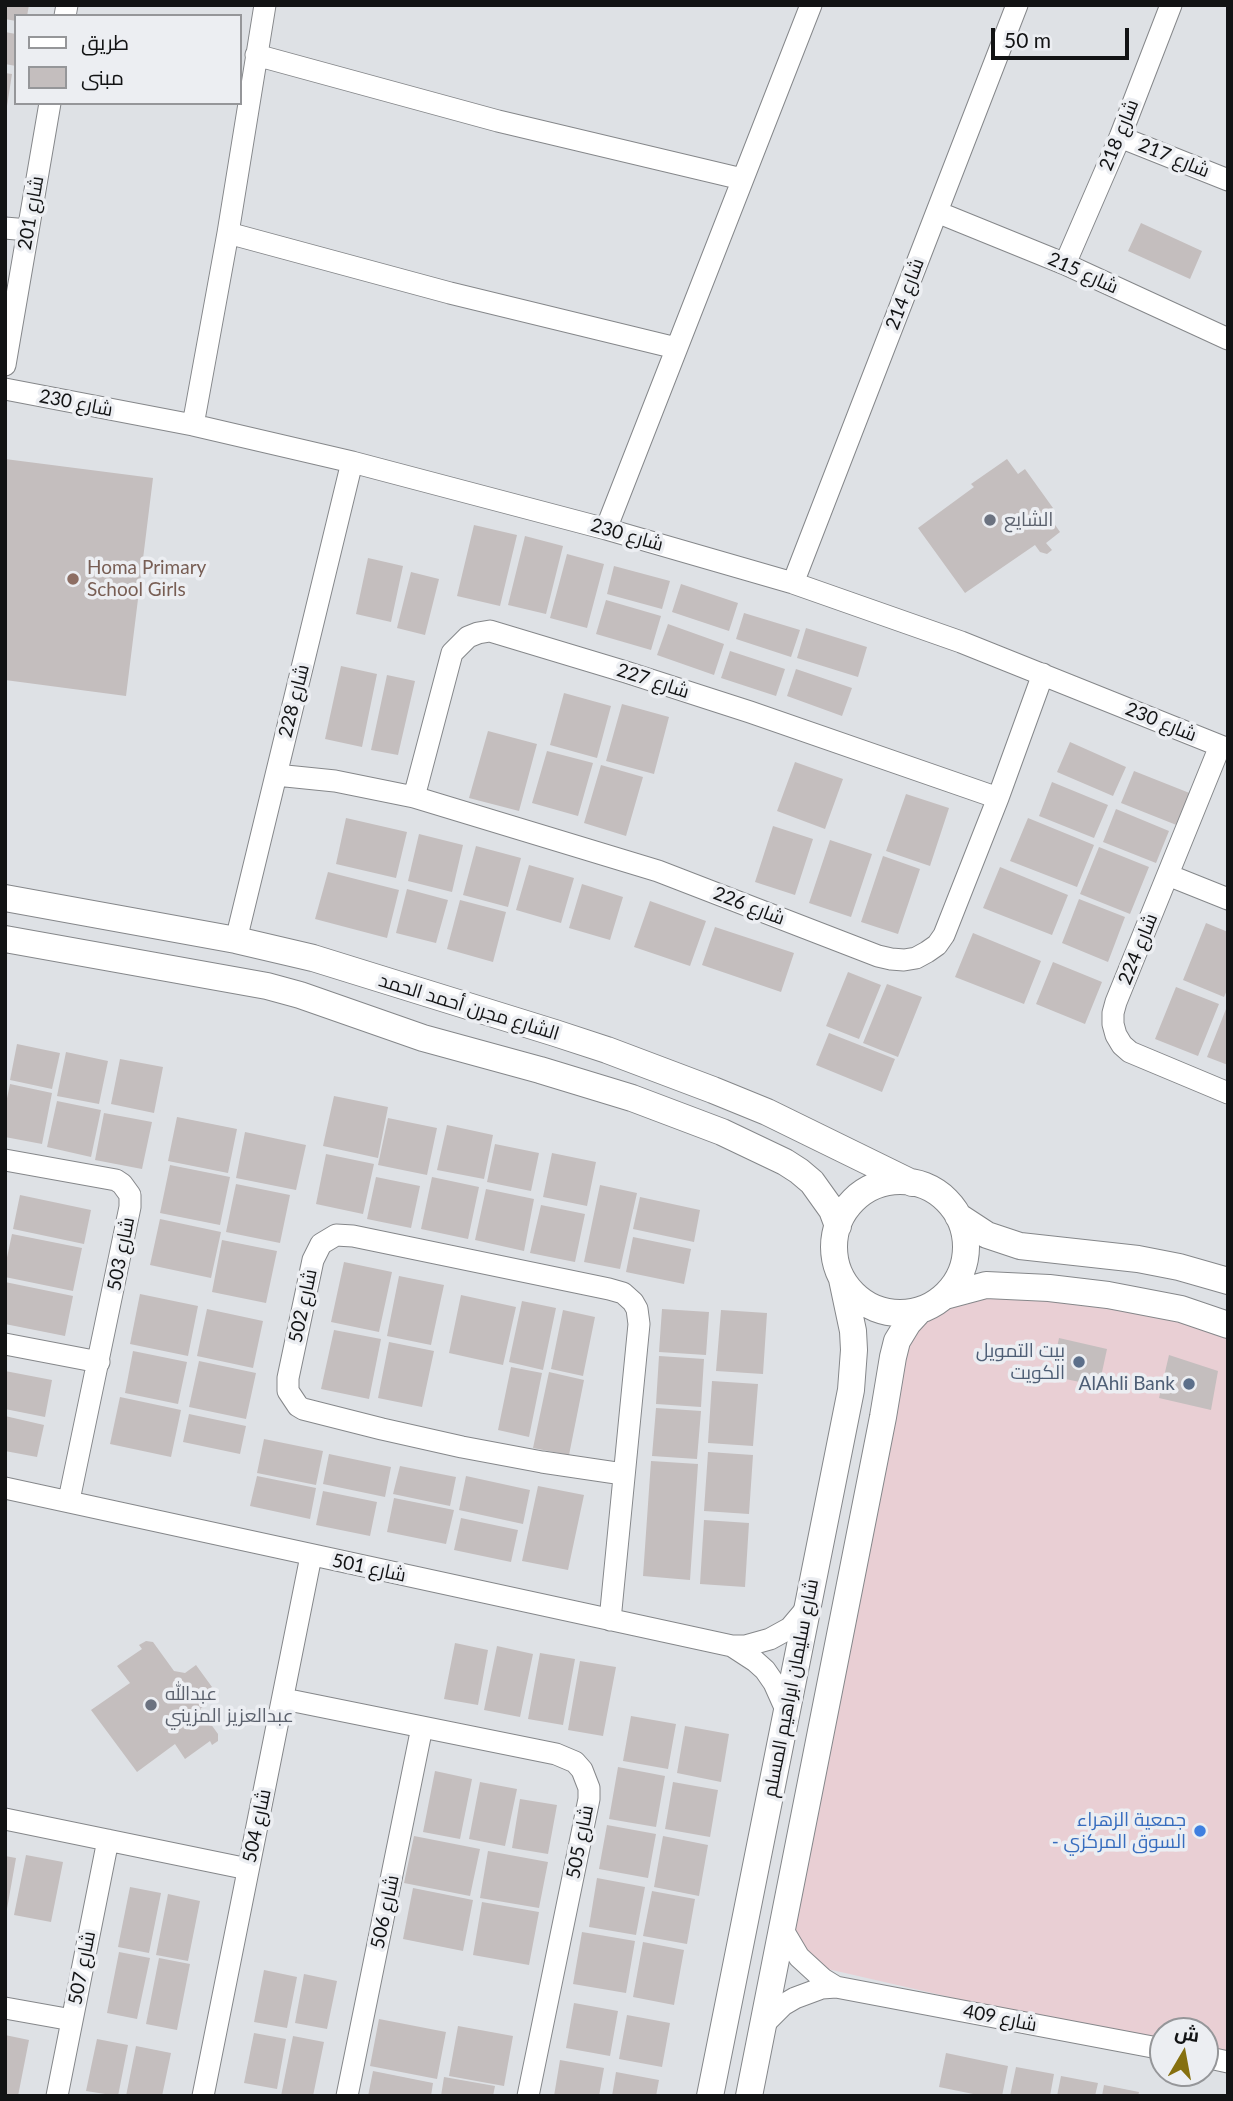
<!DOCTYPE html>
<html>
<head>
<meta charset="utf-8">
<style>
	body { margin:0 }
	#map { position:relative; width:1233px; height:2101px; overflow:hidden; background:#dee1e5; font-family:Lato,Cairo,sans-serif }
	canvas { display:block }
	.frame { position:absolute; inset:0; border:7px solid #121314; pointer-events:none }
	.legend { position:absolute; left:14px; top:14px; width:228px; height:91px; box-sizing:border-box; background:#eceef2; border:2px solid #959699; margin:0; padding:9px 12px; list-style:none; font-size:21px; color:#121314 }
	.legend li { display:flex; align-items:center; gap:14px; height:35px }
	.legend b { width:35px; border:2px solid #959699 }
	.north { position:absolute; left:1149px; top:2017px; width:70px; height:70px; box-sizing:border-box; background:#eceef2; border:2px solid #959699; border-radius:50%; rotate:10deg; font-size:19px; font-weight:700; line-height:28px; text-align:center; color:#121314 }
	.north::after { content:''; display:block; margin:auto; width:24px; height:32px; background:#86700f; clip-path:polygon(50% 0,100% 100%,50% 72%,0 100%) }
	.scale { position:absolute; left:991px; top:28px; width:138px; height:32px; box-sizing:border-box; border:4px solid #121314; border-top:0; padding-left:9px; font-size:21px; line-height:24px; white-space:nowrap; color:#121314; -webkit-text-stroke:5px #eceef2; paint-order:stroke }
</style>
</head>
<body>
<div id="map">
<canvas width="1233" height="2101"></canvas>
<div class="frame"></div>
<ul class="legend">
<li><b style="height:9px;background:#fff"></b>طريق</li>
<li><b style="height:19px;background:#c4bebe"></b>مبنى</li>
</ul>
<div class="north">ش</div>
<div class="scale">50 m</div>
</div>
<script>
const c = document.querySelector('canvas').getContext('2d');
c.lineJoin = 'round';
function fillPath(path, color) { c.fillStyle = color; c.fill(path, 'evenodd'); }
const toPath = rows => new Path2D(rows.map(r => 'M' + r).join(''));
function stroke(path, color, width, dash) { c.strokeStyle = color; c.lineWidth = width; c.lineCap = dash ? 'butt' : 'round'; c.setLineDash(dash || []); c.stroke(path); }
function drawText(font, color, halo, rows, align = 'center') {
  c.font = font + ' Lato,Cairo,sans-serif'; c.lineWidth = 7; c.setLineDash([]); c.textBaseline = 'middle'; c.strokeStyle = halo; c.fillStyle = color; for (const [text, x, y, turn = 0] of rows) {
    c.save(); c.translate(x, y); c.rotate((+turn || 0) * Math.PI / 180); c.textAlign = isNaN(turn) ? turn : align; if (halo) c.strokeText(text, 0, 0); c.fillText(text, 0, 0); c.restore();
  }
}
const commercial = toPath([
	[986,1285,1228,1325,1228,2061,1205,2055,1205,2031,1163,2031,1163,2046,819,1967,801,1949,792,1928,883,1417,919,1311,945,1296]
]);
const building = toPath([
	[5,5,29,5,27,16,16,16,16,21,5,19],
	[5,32,16,34,16,66,5,64],
	[5,73,12,74,7,106,5,106],
	[1141,223,1202,251,1190,279,1128,251],
	[5,459,153,478,126,696,5,680],
	[1007,459,1018,474,1025,469,1053,508,1046,512,1060,532,1046,543,1052,550,1047,554,1040,552,1035,545,965,593,918,528,974,487,971,484],
	[474,525,517,535,500,606,457,596],
	[525,536,563,546,546,614,508,605],
	[567,554,604,564,587,628,550,618],
	[368,558,403,566,391,622,356,614],
	[614,566,670,581,662,609,607,594],
	[411,572,439,579,425,635,397,628],
	[681,584,738,603,729,631,672,612],
	[606,600,661,616,651,650,596,634],
	[744,613,800,630,791,657,736,639],
	[668,624,724,644,714,675,657,655],
	[806,628,867,647,858,677,797,658],
	[730,651,785,669,776,696,721,678],
	[341,666,377,674,362,747,325,739],
	[796,669,852,688,842,716,787,696],
	[387,675,415,681,398,755,371,750],
	[564,693,611,706,597,758,550,745],
	[622,704,669,717,654,774,606,761],
	[488,731,537,744,519,811,469,798],
	[1070,742,1126,767,1113,796,1057,772],
	[547,751,593,763,578,816,532,803],
	[795,762,843,779,825,829,777,811],
	[601,765,643,777,626,836,584,823],
	[1134,771,1192,794,1179,826,1121,803],
	[1052,782,1108,805,1094,838,1039,816],
	[906,794,949,808,930,866,886,851],
	[1116,809,1169,831,1156,863,1103,842],
	[346,818,407,832,396,878,336,864],
	[1028,818,1094,845,1077,887,1010,861],
	[773,826,813,839,795,895,755,882],
	[419,834,463,845,452,892,408,881],
	[830,840,872,854,851,917,809,903],
	[476,846,521,858,508,907,463,895],
	[1099,847,1149,867,1130,914,1080,894],
	[883,856,920,869,898,934,861,922],
	[529,865,574,878,561,923,516,910],
	[1000,867,1068,895,1052,935,983,908],
	[328,872,399,890,387,938,315,919],
	[582,884,623,897,610,940,569,928],
	[407,889,448,900,436,943,396,933],
	[1079,899,1125,917,1108,962,1062,943],
	[460,900,506,912,493,962,447,949],
	[650,901,706,921,690,966,634,947],
	[1206,923,1228,932,1228,988,1224,997,1183,980],
	[715,927,794,953,781,992,702,965],
	[973,933,1041,961,1024,1004,955,977],
	[1053,962,1102,982,1085,1024,1036,1004],
	[848,972,881,985,859,1039,826,1026],
	[887,984,922,997,898,1057,863,1043],
	[1176,987,1219,1004,1198,1056,1155,1039],
	[1228,1004,1228,1065,1207,1057],
	[829,1033,895,1059,882,1092,816,1065],
	[17,1044,60,1053,52,1089,10,1080],
	[66,1052,108,1061,99,1104,57,1096],
	[120,1059,163,1067,154,1113,111,1104],
	[10,1084,52,1093,42,1144,5,1137,5,1108],
	[334,1096,388,1107,378,1158,323,1146],
	[57,1101,101,1110,91,1157,47,1147],
	[104,1113,152,1122,142,1169,95,1160],
	[177,1117,237,1129,228,1173,168,1161],
	[388,1118,437,1128,427,1175,378,1165],
	[447,1125,493,1135,484,1179,437,1170],
	[245,1132,306,1145,296,1190,236,1178],
	[495,1144,539,1153,531,1191,487,1182],
	[552,1153,596,1162,587,1206,543,1197],
	[326,1154,374,1164,363,1214,316,1204],
	[170,1165,230,1177,220,1225,160,1213],
	[376,1177,420,1186,411,1228,367,1219],
	[432,1177,479,1187,468,1239,421,1229],
	[236,1184,290,1195,280,1243,226,1232],
	[600,1185,637,1193,620,1269,584,1262],
	[486,1189,534,1199,524,1251,475,1240],
	[20,1195,91,1210,84,1244,13,1229],
	[640,1197,700,1210,694,1242,633,1229],
	[541,1205,585,1214,575,1262,530,1253],
	[160,1219,221,1232,211,1278,150,1265],
	[12,1234,82,1248,73,1291,5,1277,5,1267],
	[633,1237,691,1249,684,1284,626,1272],
	[222,1240,277,1251,266,1303,212,1292],
	[344,1262,392,1272,379,1332,331,1322],
	[399,1276,444,1285,431,1345,387,1336],
	[5,1282,73,1296,65,1336,5,1324],
	[140,1294,198,1306,188,1356,130,1344],
	[461,1295,516,1307,503,1365,449,1353],
	[522,1301,556,1308,543,1370,509,1362],
	[207,1309,263,1321,253,1368,197,1356],
	[662,1309,709,1312,706,1355,659,1352],
	[563,1310,595,1317,583,1376,551,1369],
	[721,1310,767,1313,763,1374,716,1371],
	[334,1330,381,1339,369,1399,321,1389],
	[1059,1338,1107,1349,1099,1386,1051,1376],
	[389,1342,434,1351,422,1407,378,1398],
	[133,1351,187,1362,178,1404,125,1393],
	[1169,1355,1218,1371,1211,1410,1159,1398],
	[659,1356,704,1359,701,1407,656,1404],
	[199,1361,256,1373,246,1419,189,1407],
	[511,1367,542,1373,529,1437,498,1430],
	[5,1371,52,1380,45,1417,5,1409],
	[549,1372,584,1380,569,1455,533,1448],
	[712,1381,758,1384,753,1446,708,1443],
	[120,1397,181,1410,171,1457,110,1444],
	[656,1408,701,1411,697,1459,652,1456],
	[189,1414,246,1426,240,1454,183,1442],
	[5,1416,44,1425,37,1457,5,1451],
	[264,1439,323,1451,316,1485,257,1473],
	[708,1452,753,1455,749,1514,704,1511],
	[329,1454,391,1467,385,1497,323,1484],
	[651,1461,698,1464,690,1580,643,1576],
	[400,1466,456,1477,450,1506,393,1494],
	[257,1476,316,1488,310,1519,250,1506],
	[466,1476,530,1490,523,1524,459,1510],
	[538,1486,584,1495,568,1570,522,1561],
	[323,1491,377,1502,370,1536,316,1525],
	[394,1498,454,1510,446,1544,387,1532],
	[461,1518,518,1530,511,1562,454,1550],
	[704,1520,749,1523,745,1587,700,1584],
	[146,1641,153,1642,174,1671,185,1673,196,1665,212,1687,205,1693,210,1702,200,1709,218,1734,218,1741,212,1745,210,1741,185,1759,175,1744,137,1772,91,1710,130,1683,117,1666,142,1649,139,1645],
	[455,1643,488,1650,478,1705,444,1699],
	[497,1646,533,1654,520,1717,484,1710],
	[540,1653,575,1659,563,1725,528,1719],
	[580,1661,616,1667,603,1736,568,1730],
	[631,1716,676,1724,668,1769,623,1761],
	[685,1726,729,1734,721,1782,677,1773],
	[618,1767,665,1776,656,1827,609,1819],
	[435,1771,472,1779,460,1839,423,1832],
	[480,1782,517,1789,505,1846,469,1839],
	[673,1782,718,1790,710,1837,665,1829],
	[520,1799,557,1805,548,1854,512,1848],
	[607,1825,656,1834,648,1878,599,1869],
	[414,1836,480,1849,470,1896,404,1883],
	[663,1836,708,1845,699,1896,654,1887],
	[488,1851,548,1862,539,1908,480,1898],
	[26,1855,63,1862,51,1922,14,1915],
	[5,1856,16,1858,7,1909,5,1909],
	[597,1878,645,1887,636,1935,589,1927],
	[130,1887,161,1893,149,1953,118,1947],
	[413,1888,473,1900,463,1951,403,1939],
	[652,1891,695,1899,687,1944,643,1936],
	[168,1894,200,1901,188,1961,156,1955],
	[482,1902,539,1912,529,1965,473,1955],
	[582,1932,635,1941,626,1993,573,1984],
	[643,1942,684,1950,674,2005,633,1997],
	[119,1952,150,1958,137,2019,107,2013],
	[159,1958,190,1964,177,2030,146,2024],
	[264,1970,297,1977,287,2028,254,2022],
	[304,1974,337,1981,327,2029,295,2023],
	[574,2003,618,2011,610,2056,566,2048],
	[627,2015,670,2023,662,2067,619,2059],
	[379,2019,446,2032,437,2079,370,2066],
	[458,2026,513,2036,504,2086,449,2076],
	[254,2033,286,2039,277,2089,244,2083],
	[5,2035,29,2040,18,2096,5,2096],
	[293,2036,324,2042,313,2096,281,2096],
	[97,2039,128,2045,118,2096,86,2091],
	[136,2046,171,2053,162,2096,126,2096],
	[946,2053,1008,2066,1002,2096,983,2096,939,2087],
	[560,2060,604,2068,599,2096,554,2096],
	[1016,2067,1054,2074,1050,2096,1010,2096],
	[373,2071,433,2083,431,2096,368,2096],
	[616,2072,659,2080,656,2096,612,2096],
	[1061,2076,1098,2083,1095,2096,1057,2096],
	[444,2077,495,2086,493,2096,441,2096],
	[1104,2085,1139,2092,1138,2096,1102,2096]
]);
const minor = toPath([
	[65,16,67,5],
	[256,55,498,121,742,179],
	[1120,137,1228,180],
	[937,212,1065,264,1228,339],
	[5,228,28,230],
	[228,233,450,293,676,348],
	[1065,264,1120,137,1171,5],
	[5,365,50,103],
	[5,389,193,425,352,462,606,529,793,583,961,642,1228,749],
	[193,425,228,233,265,5],
	[606,529,811,5],
	[793,583,1017,5],
	[1220,746,1116,1002,1113,1013,1113,1024,1116,1035,1122,1045,1130,1052,1228,1093],
	[276,775,335,781,414,797,658,871,878,956,891,959,904,960,916,958,927,952,937,945,944,935,998,798,1043,674],
	[414,797,452,653,468,637,478,633,490,631,626,672,750,712,998,798],
	[1168,875,1228,899],
	[236,940,352,462],
	[5,1160,116,1180,122,1184,130,1195,130,1207,69,1500],
	[5,1344,99,1362],
	[5,1488,732,1646,745,1646,770,1639,790,1628,806,1609],
	[610,1620,639,1324,637,1309,633,1302,623,1293,609,1289,353,1236,336,1235,321,1244,313,1260,288,1378,288,1391,298,1406,303,1409,382,1429,462,1447,542,1462,623,1474],
	[732,1646,755,1661,765,1670,774,1683,787,1712],
	[284,1699,556,1754,575,1762,582,1770,589,1788,589,1799,528,2096],
	[5,1819,248,1869],
	[783,1930,799,1957,823,1979,836,1987],
	[5,2008,72,2020],
	[764,2024,783,2005,795,1998,822,1988,836,1987,1163,2049],
	[1205,2057,1228,2062],
	[57,2096,108,1840],
	[203,2096,311,1556],
	[347,2096,422,1727]
]);
const tertiary = toPath([
	[5,898,236,940,313,958,555,1033,607,1050,713,1090,767,1112,912,1183],
	[5,939,267,986,300,995,423,1038,540,1070,632,1098,722,1132,785,1162,799,1171,812,1182,832,1210,838,1226],
	'834 1247a66 66 0 1 1 132 0a66 66 0 1 1-132 0Z',
	[958,1216,987,1235,1020,1246,1138,1259,1179,1267,1228,1281],
	[945,1296,986,1285,1049,1288,1108,1295,1181,1309,1228,1325],
	[710,2096,851,1390,854,1350,853,1331,842,1279],
	[749,2096,883,1417,893,1357,897,1341,908,1323,919,1311]
]);
const markers = [
	[990,520,7,"#6b7280"],
	[73,579,7,"#8d6e63"],
	[1079,1362,7,"#5c6f8a"],
	[1189,1384,7,"#5c6f8a"],
	[151,1705,7,"#6b7280"],
	[1200,1831,7,"#3f7fe0"]
];
const streetNames = [
	["شارع 218",1119,135,-68],
	["شارع 217",1174,158,22],
	["شارع 201",31,213,-80],
	["شارع 215",1083,273,24],
	["شارع 214",905,294,-69],
	["شارع 230",76,403,11],
	["شارع 230",627,535,16],
	["شارع 227",653,681,18],
	["شارع 228",294,701,-76],
	["شارع 230",1161,722,22],
	["شارع 226",749,906,21],
	["شارع 224",1138,949,-68],
	["الشارع مجرن أحمد الحمد",469,1007,17],
	["شارع 503",121,1254,-79],
	["شارع 502",303,1306,-78],
	["شارع 501",369,1568,12],
	["شارع سليمان ابراهيم المسلم",791,1688,-79],
	["شارع 504",257,1826,-78],
	["شارع 505",580,1842,-79],
	["شارع 506",385,1912,-78],
	["شارع 507",82,1968,-79],
	["شارع 409",1000,2018,11]
];
const worshipNames = [
	["الشايع",1004,520],
	["عبدالله",165,1694],
	["عبدالعزيز المزيني",165,1716]
];
const educationNames = [
	["Homa Primary",87,568],
	["School Girls",87,590]
];
const serviceNames = [
	["بيت التمويل",1065,1351],
	["الكويت",1065,1373],
	["AlAhli Bank",1175,1384]
];
const shopNames = [
	["جمعية الزهراء",1186,1820],
	["- السوق المركزي",1186,1842]
];
fillPath(commercial, '#e9cfd4');
fillPath(building, '#c4bebe');
stroke(minor, '#85878a', 23);
stroke(tertiary, '#85878a', 28);
stroke(minor, '#fff', 21);
stroke(tertiary, '#fff', 26);
for (const [x, y, r, color] of markers) { const dot = new Path2D(); dot.arc(x, y, r, 0, 2 * Math.PI); c.fillStyle = color; c.fill(dot); stroke(dot, '#eceef2', 2.5); }
drawText('19px', '#121314', '#eceef2', streetNames);
drawText('19px', '#5b616d', '#eceef2', worshipNames, 'left');
drawText('19px', '#785e54', '#eceef2', educationNames, 'left');
drawText('19px', '#4e5e75', '#eceef2', serviceNames, 'right');
drawText('19px', '#366cbe', '#eceef2', shopNames, 'right');
</script>
</body>
</html>
